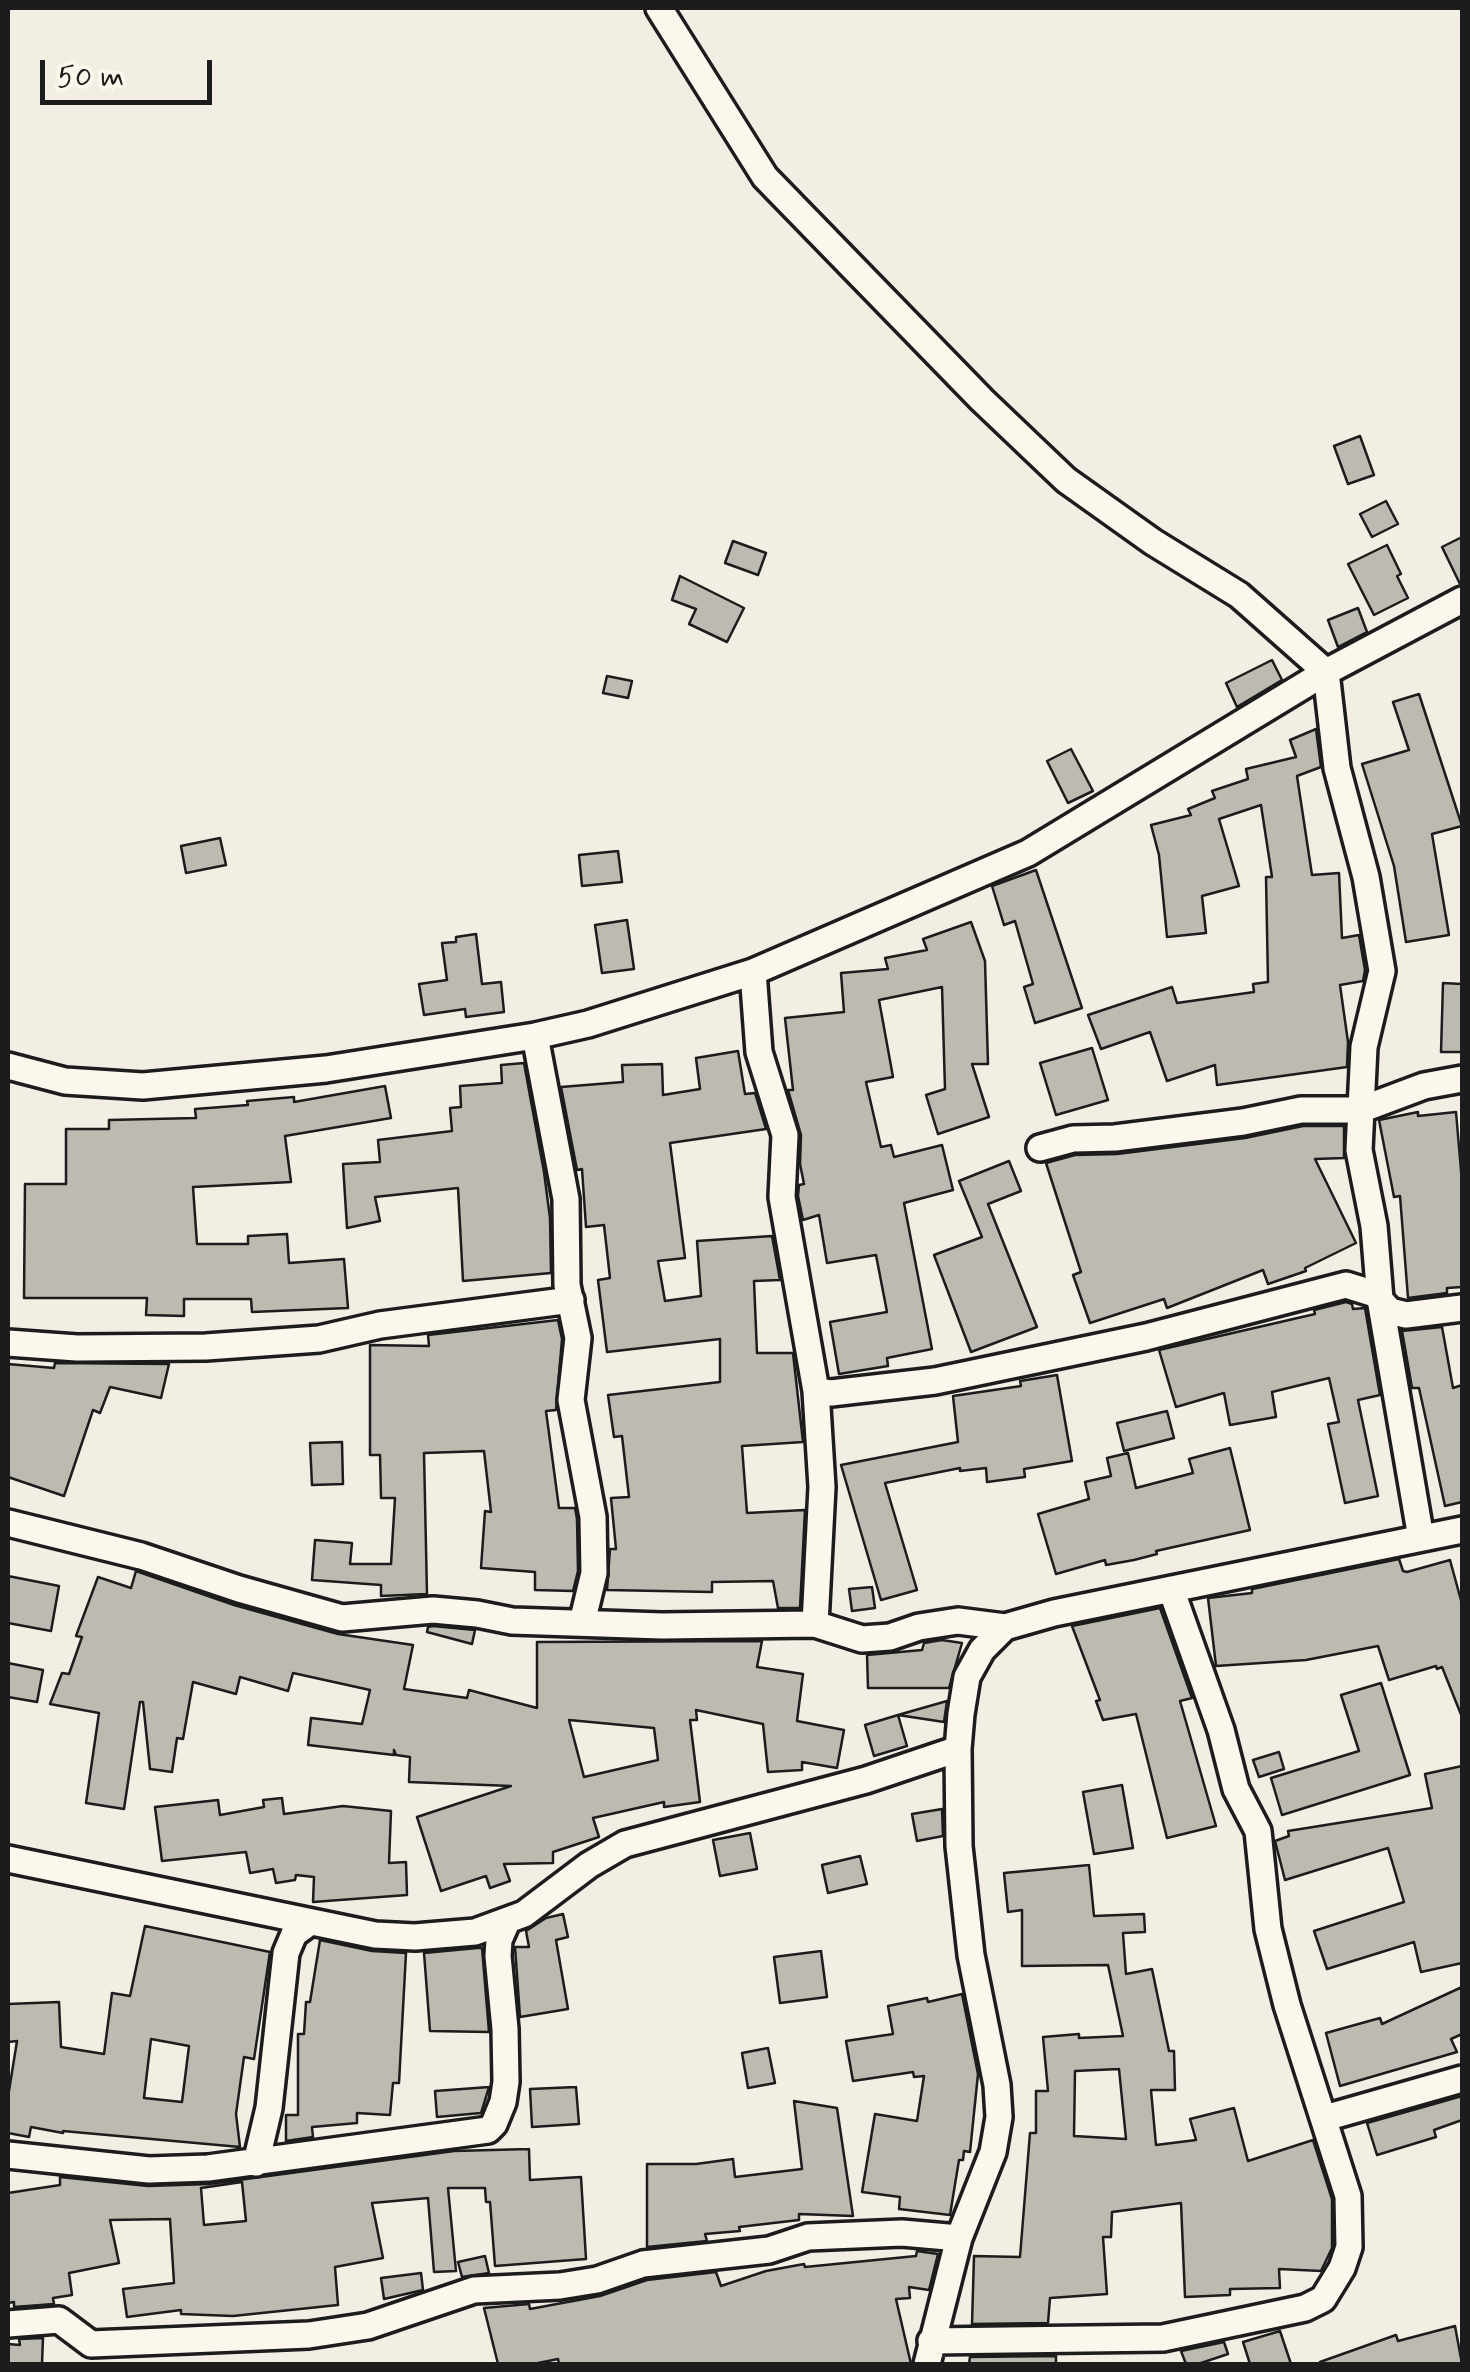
<!DOCTYPE html>
<html>
<head>
<meta charset="utf-8">
<style>
	body { margin:0 }
	#map { position:relative; width:1470px; height:2372px; overflow:hidden; background:#f2eee4; font-family:Mynerve,sans-serif }
	canvas { display:block }
	.frame { position:absolute; inset:0; border:10px solid #1c1c1c; pointer-events:none }
	.scale { position:absolute; left:40px; top:60px; width:172px; height:45px; box-sizing:border-box; border:5px solid #1c1c1c; border-top:0; padding-left:12px; font-size:30px; line-height:35px; white-space:nowrap; color:#1c1c1c; -webkit-text-stroke:8px #fbf7ec; paint-order:stroke }
</style>
</head>
<body>
<div id="map">
<canvas width="1470" height="2372"></canvas>
<div class="frame"></div>
<div class="scale">50 m</div>
</div>
<script>
const c = document.querySelector('canvas').getContext('2d');
c.lineJoin = 'round';
function fillPath(path, color) { c.fillStyle = color; c.fill(path, 'evenodd'); }
const toPath = rows => new Path2D(rows.map(r => 'M' + r).join(''));
function stroke(path, color, width, dash) { c.strokeStyle = color; c.lineWidth = width; c.lineCap = dash ? 'butt' : 'round'; c.setLineDash(dash || []); c.stroke(path); }
const building = toPath([
	[1360,436,1374,475,1348,484,1334,446,1360,436],
	[1386,501,1398,524,1372,537,1360,514,1386,501],
	[1462,537,1462,584,1460,584,1442,547,1462,537],
	[733,541,766,553,758,575,725,563,733,541],
	[1387,545,1401,574,1397,576,1408,598,1374,615,1348,564,1387,545],
	[680,576,744,608,727,642,689,624,696,609,672,600,680,576],
	[1358,608,1367,632,1338,647,1328,620,1358,608],
	[1272,660,1282,680,1237,707,1226,683,1272,660],
	[607,676,632,681,628,698,603,693,607,676],
	[1419,694,1462,826,1432,834,1449,935,1406,942,1394,866,1362,764,1409,750,1393,702,1419,694],
	[1316,729,1321,767,1297,776,1312,875,1339,873,1342,938,1359,935,1365,970,1363,981,1340,985,1348,1042,1347,1067,1217,1085,1215,1065,1167,1081,1150,1032,1101,1049,1088,1015,1172,987,1177,1003,1254,992,1253,984,1268,982,1266,877,1272,877,1261,805,1219,819,1239,886,1202,896,1206,933,1167,937,1159,855,1151,825,1191,815,1188,809,1215,798,1212,791,1248,779,1246,769,1296,757,1290,740,1316,729],
	[1071,749,1093,791,1068,803,1047,761,1071,749],
	[220,838,226,865,186,873,181,846,220,838],
	[618,851,622,882,582,886,579,855,618,851],
	[1036,870,1082,1008,1035,1023,1024,987,1033,984,1015,921,1004,925,992,886,1036,870],
	[627,920,634,969,602,973,595,925,627,920],
	[971,922,985,961,988,1064,972,1064,989,1117,938,1134,926,1095,945,1089,942,987,879,1000,893,1077,866,1082,881,1147,891,1145,894,1157,942,1145,953,1190,904,1203,932,1349,887,1358,888,1366,839,1374,830,1322,887,1312,876,1255,827,1263,819,1215,803,1220,798,1196,799,1185,804,1184,800,1164,801,1135,788,1090,793,1090,785,1018,844,1012,841,973,888,969,885,958,927,950,923,939,971,922],
	[476,934,482,984,501,982,504,1012,466,1017,465,1009,424,1015,419,984,447,980,442,943,456,942,456,937,476,934],
	[1443,983,1462,984,1462,1052,1441,1052,1443,983],
	[1092,1048,1108,1100,1056,1115,1040,1063,1092,1048],
	[738,1051,745,1094,755,1093,766,1129,670,1143,685,1258,658,1261,665,1301,701,1296,697,1241,772,1236,780,1280,754,1281,757,1353,793,1353,803,1442,742,1446,747,1513,805,1510,800,1608,778,1608,773,1581,712,1582,712,1592,607,1590,610,1549,616,1549,611,1498,629,1497,622,1436,614,1437,608,1395,720,1382,720,1339,607,1352,598,1280,610,1278,604,1225,586,1227,582,1169,577,1170,561,1087,623,1082,622,1065,662,1064,663,1095,700,1089,696,1058,738,1051],
	[524,1063,544,1172,550,1218,551,1273,463,1281,458,1188,375,1197,380,1221,347,1228,343,1164,380,1162,378,1140,452,1131,450,1108,461,1107,460,1086,502,1083,501,1065,524,1063],
	[385,1086,391,1118,285,1136,291,1182,193,1187,197,1244,248,1244,248,1236,287,1234,289,1263,344,1259,348,1308,252,1312,251,1299,184,1299,184,1316,146,1315,147,1298,24,1298,25,1184,66,1184,66,1129,109,1129,109,1120,196,1118,195,1109,248,1105,247,1101,294,1097,294,1102,385,1086],
	[1418,1112,1418,1116,1456,1112,1462,1182,1462,1287,1447,1288,1447,1293,1408,1298,1400,1196,1394,1197,1379,1120,1418,1112],
	[1303,1126,1344,1126,1344,1158,1315,1159,1356,1243,1305,1268,1306,1271,1268,1284,1263,1270,1167,1308,1164,1299,1090,1323,1073,1275,1081,1272,1046,1163,1075,1155,1117,1154,1245,1138,1303,1126],
	[1009,1161,1021,1191,988,1204,1037,1327,971,1352,934,1255,982,1237,959,1181,1009,1161],
	[1346,1302,1352,1304,1353,1309,1365,1308,1380,1395,1358,1400,1378,1496,1345,1503,1328,1424,1339,1422,1329,1378,1272,1392,1276,1417,1230,1425,1224,1393,1176,1407,1159,1350,1315,1314,1314,1310,1346,1302],
	[558,1320,562,1339,556,1410,546,1411,559,1508,575,1508,577,1519,578,1571,573,1591,535,1590,535,1572,481,1568,485,1511,491,1512,484,1451,424,1453,427,1594,381,1596,381,1585,312,1580,315,1540,352,1543,350,1564,391,1564,395,1498,381,1498,380,1455,370,1455,370,1345,429,1346,428,1335,558,1320],
	[1442,1327,1453,1388,1462,1385,1462,1502,1445,1506,1419,1388,1412,1388,1402,1331,1442,1327],
	[55,1363,169,1364,161,1398,110,1387,100,1413,93,1410,64,1496,8,1477,8,1364,54,1368,55,1363],
	[1057,1375,1072,1461,1024,1469,1025,1477,987,1482,986,1468,960,1471,960,1468,885,1483,917,1590,881,1600,841,1465,958,1442,953,1396,1021,1386,1020,1381,1057,1375],
	[1167,1411,1174,1438,1124,1451,1117,1423,1167,1411],
	[342,1442,343,1484,312,1485,310,1443,342,1442],
	[1230,1448,1250,1530,1156,1551,1157,1554,1134,1560,1106,1565,1105,1560,1056,1574,1038,1514,1089,1499,1085,1482,1111,1476,1107,1458,1128,1453,1136,1488,1193,1473,1189,1459,1230,1448],
	[1399,1559,1403,1571,1407,1572,1450,1560,1462,1604,1462,1717,1442,1667,1437,1669,1436,1666,1389,1680,1378,1646,1306,1660,1216,1666,1208,1598,1252,1593,1252,1589,1399,1559],
	[136,1571,234,1605,338,1634,413,1645,404,1689,467,1698,469,1690,537,1708,537,1642,762,1641,757,1667,803,1674,797,1721,844,1730,837,1768,802,1762,802,1770,768,1772,763,1724,696,1710,697,1720,690,1720,700,1802,664,1807,664,1802,593,1818,599,1837,553,1852,553,1863,504,1864,510,1881,490,1888,486,1876,441,1891,417,1817,511,1786,409,1782,410,1757,396,1755,394,1750,394,1755,308,1745,311,1718,362,1724,370,1690,293,1673,288,1691,240,1677,236,1694,193,1682,183,1739,177,1738,172,1772,150,1769,143,1702,140,1702,124,1809,86,1803,99,1713,50,1704,62,1673,69,1674,82,1637,76,1636,98,1577,131,1588,136,1571],
	[569,1720,654,1728,658,1760,584,1777,569,1720],
	[8,1576,59,1586,51,1631,8,1623,8,1576],
	[872,1587,875,1608,852,1611,849,1589,872,1587],
	[1160,1608,1192,1698,1180,1701,1216,1826,1167,1838,1136,1714,1103,1720,1096,1701,1100,1700,1072,1626,1160,1608],
	[433,1626,475,1630,472,1644,427,1632,428,1627,433,1626],
	[942,1640,962,1643,949,1688,868,1688,867,1655,922,1650,924,1643,942,1640],
	[8,1663,43,1670,37,1702,8,1697,8,1663],
	[1381,1683,1410,1775,1282,1815,1271,1778,1359,1751,1341,1695,1381,1683],
	[947,1701,944,1722,898,1715,947,1701],
	[898,1715,907,1746,874,1756,865,1725,898,1715],
	[1279,1752,1284,1769,1259,1777,1253,1760,1279,1752],
	[1462,1766,1462,1963,1421,1972,1414,1942,1327,1969,1314,1931,1404,1902,1388,1848,1285,1880,1275,1841,1289,1836,1288,1831,1432,1808,1425,1774,1462,1766],
	[1122,1785,1133,1848,1094,1854,1083,1792,1122,1785],
	[282,1798,284,1814,343,1806,391,1811,389,1863,406,1862,407,1895,313,1902,314,1877,296,1875,295,1880,276,1883,273,1869,250,1873,246,1852,162,1861,155,1807,218,1800,220,1815,264,1807,263,1800,282,1798],
	[942,1809,943,1836,917,1841,912,1814,942,1809],
	[750,1833,757,1869,720,1876,713,1840,750,1833],
	[860,1856,867,1884,828,1893,822,1865,860,1856],
	[1089,1865,1094,1916,1144,1914,1145,1932,1123,1933,1126,1974,1152,1969,1169,2051,1174,2051,1175,2090,1151,2090,1156,2145,1196,2140,1190,2119,1234,2108,1248,2161,1313,2140,1332,2199,1332,2248,1321,2271,1279,2269,1280,2288,1230,2289,1230,2295,1185,2297,1181,2203,1112,2212,1111,2237,1103,2237,1107,2294,1050,2298,1048,2323,972,2324,974,2256,1020,2257,1030,2133,1036,2133,1036,2091,1048,2091,1043,2037,1079,2034,1079,2038,1123,2036,1108,1965,1022,1966,1022,1910,1008,1912,1004,1873,1089,1865],
	[1119,2069,1126,2139,1074,2136,1075,2071,1119,2069],
	[563,1914,568,1937,556,1940,568,2009,520,2017,515,1947,529,1947,526,1931,546,1918,563,1914],
	[145,1926,270,1952,254,2059,244,2057,236,2114,240,2147,63,2131,63,2133,31,2127,29,2137,8,2133,8,2097,17,2041,8,2042,8,2004,59,2002,61,2047,104,2054,112,1993,130,1996,145,1926],
	[151,2039,189,2046,182,2102,144,2098,151,2039],
	[320,1940,372,1951,406,1953,399,2083,393,2083,390,2115,357,2113,357,2123,312,2127,313,2137,286,2141,286,2115,298,2115,298,2034,304,2034,306,2002,310,2002,320,1940],
	[477,1948,482,1948,489,2032,430,2031,424,1953,477,1948],
	[821,1951,827,1997,780,2003,774,1957,821,1951],
	[1462,1987,1462,2034,1451,2039,1457,2052,1340,2086,1326,2033,1380,2018,1382,2024,1462,1987],
	[962,1994,978,2074,970,2152,964,2151,963,2160,959,2160,950,2215,899,2209,900,2197,862,2192,875,2114,917,2121,924,2076,914,2077,913,2072,853,2081,846,2041,893,2034,888,2006,927,1998,928,2002,962,1994],
	[768,2048,775,2083,748,2088,742,2053,768,2048],
	[489,2087,481,2113,437,2117,435,2091,489,2087],
	[576,2087,579,2124,532,2127,530,2089,576,2087],
	[1462,2096,1462,2120,1434,2130,1436,2137,1377,2155,1367,2123,1462,2096],
	[794,2101,837,2108,853,2216,799,2214,799,2220,739,2227,740,2231,705,2234,707,2241,647,2247,647,2164,696,2164,733,2159,735,2177,802,2169,794,2101],
	[529,2149,530,2180,581,2177,586,2259,495,2266,490,2202,486,2202,485,2188,448,2188,456,2271,434,2272,428,2198,372,2203,383,2258,335,2267,338,2305,233,2316,181,2314,181,2310,127,2317,123,2289,174,2283,170,2219,110,2220,119,2263,69,2273,72,2295,53,2298,54,2304,14,2307,14,2302,8,2303,8,2193,60,2185,60,2177,148,2186,209,2184,454,2151,529,2149],
	[242,2182,246,2221,204,2225,201,2188,242,2182],
	[917,2251,938,2254,929,2290,909,2287,910,2298,896,2299,911,2364,559,2364,558,2359,533,2364,498,2364,484,2308,529,2304,530,2309,600,2296,647,2280,716,2272,721,2286,766,2271,804,2264,805,2267,916,2256,917,2251],
	[485,2256,489,2273,462,2277,458,2262,485,2256],
	[421,2273,423,2290,384,2299,381,2278,421,2273],
	[1455,2326,1462,2364,1320,2364,1320,2362,1396,2335,1398,2341,1455,2326],
	[1280,2331,1291,2364,1250,2364,1243,2342,1280,2331],
	[43,2338,42,2364,8,2364,8,2344,20,2345,19,2339,43,2338],
	[1224,2342,1228,2354,1198,2364,1186,2364,1181,2351,1224,2342],
	[1056,2356,1056,2364,969,2364,970,2357,1056,2356]
]);
const street = toPath([
	[659,8,765,177,982,400,1066,480,1153,542,1239,595,1326,672,1337,768,1366,877,1382,971,1364,1047,1359,1150,1374,1226,1380,1299,1421,1538],
	[753,972,759,1052,785,1135,782,1197,816,1391,831,1393,935,1381,1146,1337,1346,1285,1375,1294,1390,1311,1406,1315,1462,1308],
	[535,1036,566,1199,567,1285,578,1338,571,1400,593,1517,594,1573,582,1623],
	[8,1066,65,1081,143,1086,326,1069,535,1036,588,1024,753,972,1028,853,1326,672,1462,600],
	[1040,1148,1073,1139,1115,1138,1243,1122,1301,1110,1360,1110,1424,1086,1462,1079],
	[8,1343,77,1348,206,1347,319,1339,380,1325,571,1300],
	[8,1523,141,1556,239,1589,342,1618,433,1610,477,1614,512,1621,662,1626,815,1624,862,1639,890,1637,919,1627,958,1621,1005,1627],
	[815,1624,822,1487,816,1391],
	[8,1859,375,1935,415,1937,475,1932,524,1914,589,1865,625,1844,866,1780,958,1749],
	[1325,2118,1462,2079],
	[8,2155,149,2170,208,2168,488,2130,494,2124,503,2102,506,2082,505,2029,498,1956,499,1940,507,1922],
	[256,2163,269,2108,286,1953,294,1934,309,1923],
	[8,2324,59,2320,91,2344,309,2335,368,2326,474,2290,560,2286,597,2280,643,2264,769,2250,808,2237,902,2233,959,2238],
	[931,2341,1163,2338,1305,2308,1323,2299,1342,2268,1349,2247,1348,2196,1287,2005,1268,1929,1258,1831,1236,1789,1221,1730,1171,1589],
	[927,2364,959,2238,993,2152,999,2117,997,2085,971,1955,959,1846,958,1749,961,1714,967,1677,982,1650,1005,1627,1054,1613,1462,1530]
]);
fillPath(building, '#bdbab1');
stroke(building, '#1c1c1c', 2.5);
stroke(street, '#1c1c1c', 32);
stroke(street, '#fbf7ec', 25);
</script>
</body>
</html>
